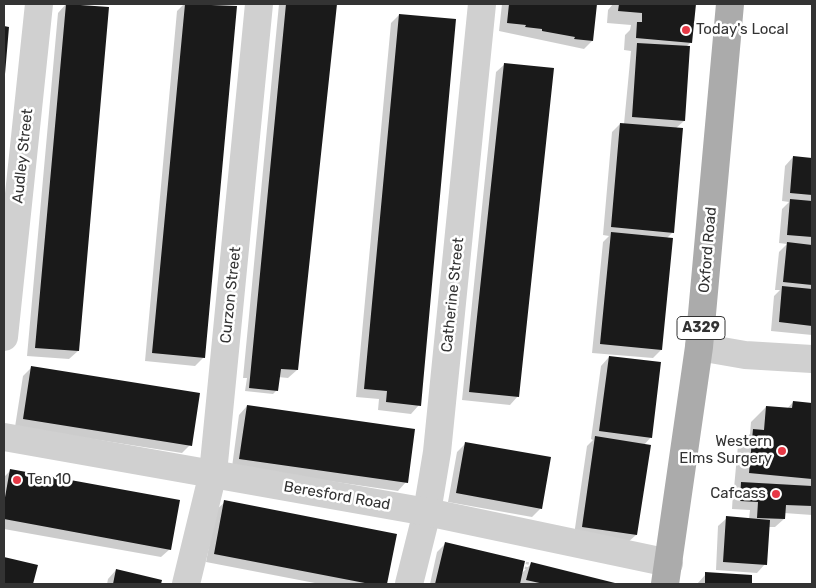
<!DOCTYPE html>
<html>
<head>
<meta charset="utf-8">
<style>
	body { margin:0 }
	#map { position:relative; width:816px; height:588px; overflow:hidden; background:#fff; font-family:Rubik,sans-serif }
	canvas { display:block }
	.frame { position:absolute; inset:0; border:5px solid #333; pointer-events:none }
</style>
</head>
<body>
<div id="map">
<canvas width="816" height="588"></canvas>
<div class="frame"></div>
</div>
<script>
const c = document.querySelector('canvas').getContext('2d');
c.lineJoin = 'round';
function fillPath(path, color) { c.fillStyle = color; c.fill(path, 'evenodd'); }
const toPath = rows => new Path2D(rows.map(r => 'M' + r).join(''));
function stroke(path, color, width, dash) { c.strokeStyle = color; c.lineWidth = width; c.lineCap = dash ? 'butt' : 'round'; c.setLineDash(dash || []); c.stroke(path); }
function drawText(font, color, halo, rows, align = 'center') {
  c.font = font + ' Rubik,sans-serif'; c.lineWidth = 5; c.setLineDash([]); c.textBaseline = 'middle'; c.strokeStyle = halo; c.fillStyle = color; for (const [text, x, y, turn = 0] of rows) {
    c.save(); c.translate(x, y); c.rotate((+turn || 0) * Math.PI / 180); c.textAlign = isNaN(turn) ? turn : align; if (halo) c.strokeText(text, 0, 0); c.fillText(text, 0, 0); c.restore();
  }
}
const shadow = toPath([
	[66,4,78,351,69,359,27,356,58,13],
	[184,4,236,7,204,357,195,366,145,361,177,11],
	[279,4,336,4,297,370,288,378,278,377,277,390,273,394,245,391,247,378,243,378],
	[502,4,596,4,592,41,584,49,499,31],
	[613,4,694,4,691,42,686,47,684,121,675,129,673,232,666,239,661,350,653,358,592,353,603,242,609,236,603,235,612,132,620,124,624,124,631,51,624,50,625,35,630,30,631,25,607,23,608,10],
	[399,15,419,405,411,414,378,410,379,399,356,397,391,23],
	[505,64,518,396,510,405,462,400,496,72],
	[793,157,812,159,812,335,771,331,774,296,780,290,775,290,779,252,787,244,779,243,782,209,789,202,782,201,785,166],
	[609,357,651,437,644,445,636,535,627,543,574,535,587,446,593,440,591,439,601,366],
	[31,368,190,445,182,453,15,427,23,376],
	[793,402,812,404,812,515,784,513,784,519,775,527,768,527,765,564,757,573,716,570,718,526,727,518,749,519,750,510,732,509,733,492,736,488,734,488,738,445,750,434,751,422,766,407,787,409],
	[247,406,406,482,398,491,232,467,239,415],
	[466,443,541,508,532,517,448,502,457,452],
	[11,470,170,549,161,557,4,529,4,477],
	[225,502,395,535,386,584,320,584,206,562,216,510],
	[446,543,521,574,531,564,616,584,430,584,437,552],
	[4,558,36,566,32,584,4,584],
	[116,570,161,581,160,584,107,584,108,579],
	[706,574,751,576,750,584,697,584]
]);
const building = toPath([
	[66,4,109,7,79,351,35,348],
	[185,4,237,6,205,358,152,353],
	[286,4,337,4,298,370,281,369,278,391,249,388],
	[509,4,597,4,593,41,574,39,575,37,542,31,542,29,525,27,526,25,507,23],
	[619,4,696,4,692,43,636,38,637,22,642,22,642,13,618,11],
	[399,14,456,19,421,406,386,402,387,391,364,389],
	[4,26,9,27,5,74,4,74],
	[637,43,690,46,685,121,632,117],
	[504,63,554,68,519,397,469,392],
	[620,123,683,128,674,233,611,227],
	[793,156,812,158,812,195,790,193],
	[790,199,812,201,812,237,787,235],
	[611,232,673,238,662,350,600,344],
	[787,242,812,245,812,285,783,282],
	[782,286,812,289,812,326,779,322],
	[609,356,661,362,652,438,599,431],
	[31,366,200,393,192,446,23,419],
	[793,401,812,403,812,479,749,473,753,429,764,430,766,406,792,408],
	[247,405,415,429,408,483,239,459],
	[595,436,651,445,637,535,582,527],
	[465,442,551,457,542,509,456,493],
	[10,469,180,500,171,550,4,519,4,503],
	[741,482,812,486,812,506,786,505,785,519,757,518,758,502,740,501],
	[224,500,397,534,387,584,370,584,214,554],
	[726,516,770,520,767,565,723,562],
	[445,542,525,561,520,584,435,584],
	[4,557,38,565,33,584,4,584],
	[531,562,619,584,544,584,526,580],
	[116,569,162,580,161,584,113,584],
	[705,572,752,575,752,584,705,584]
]);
const path = toPath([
	[523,584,528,560]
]);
const minor = toPath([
	[4,337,39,4],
	[186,584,213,473,259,4],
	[409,584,427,512,437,452,482,4]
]);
const tertiary = toPath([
	[699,347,745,355,812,359],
	[4,437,427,512,669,563]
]);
const primary = toPath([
	[665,584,699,347,730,4]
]);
const markers = [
	[686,30,5,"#e63946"],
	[782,451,5,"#e63946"],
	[17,480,5,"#e63946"],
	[776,494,5,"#e63946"]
];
const shields = [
	[701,328,48]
];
const shieldNames = [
	["A329",701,328]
];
const poiNames = [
	["Today's Local",696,30],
	["Western",772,442,"right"],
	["Elms Surgery",772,459,"right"],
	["Ten 10",27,480],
	["Cafcass",766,494,"right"]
];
const streetNames = [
	["Audley Street",23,156,-84],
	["Oxford Road",708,250,-85],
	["Curzon Street",231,295,-84],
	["Catherine Street",453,295,-84],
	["Beresford Road",337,496,10]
];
fillPath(shadow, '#0003');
fillPath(building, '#1a1a1a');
stroke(path, '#cdcdcd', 3, [2.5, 2.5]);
stroke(minor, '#d0d0d0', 28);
stroke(tertiary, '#d0d0d0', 28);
stroke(primary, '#ababab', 28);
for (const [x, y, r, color] of markers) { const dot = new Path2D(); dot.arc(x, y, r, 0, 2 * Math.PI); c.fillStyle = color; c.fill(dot); stroke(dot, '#fff', 2); }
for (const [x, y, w] of shields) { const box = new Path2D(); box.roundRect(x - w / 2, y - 11.5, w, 23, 4); c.fillStyle = '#fff'; c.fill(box); stroke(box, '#333', 1); }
drawText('bold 14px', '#333', null, shieldNames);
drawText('15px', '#333', '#fff', poiNames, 'left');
drawText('15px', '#333', '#fff', streetNames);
</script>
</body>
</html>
